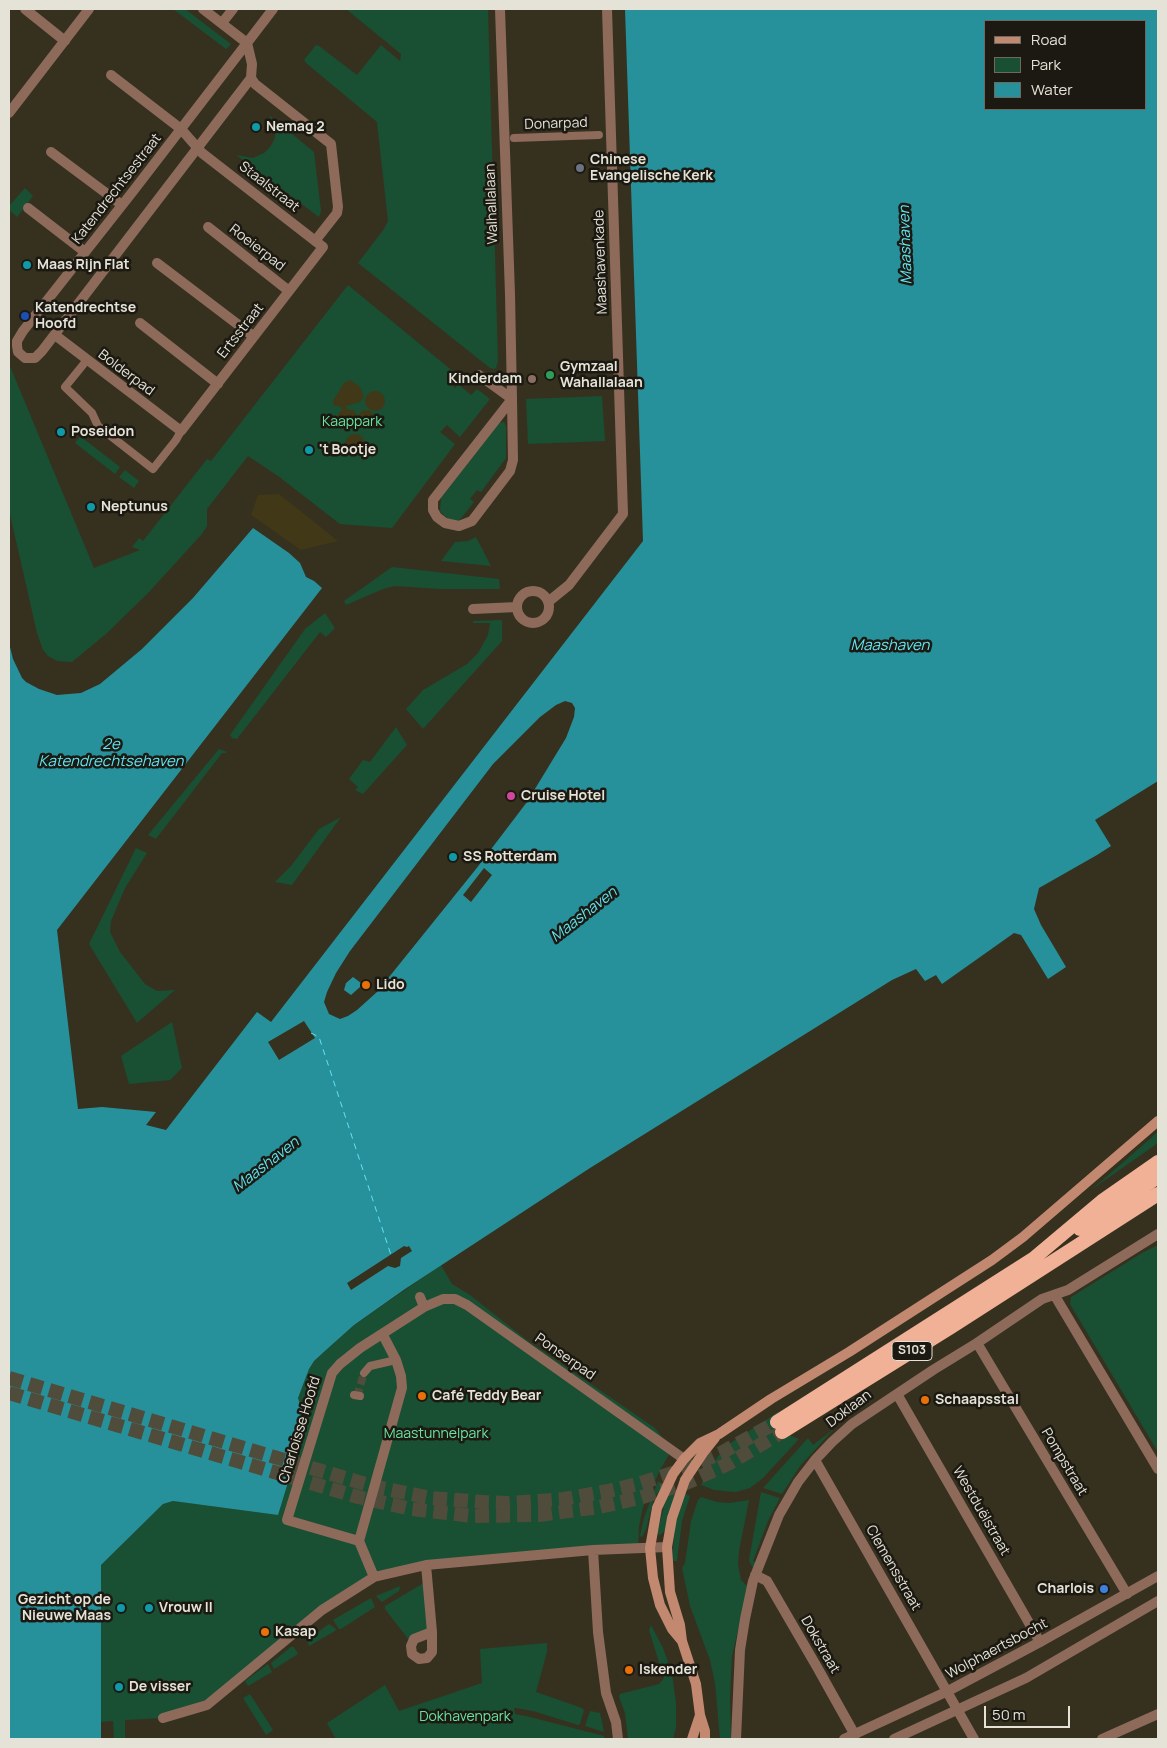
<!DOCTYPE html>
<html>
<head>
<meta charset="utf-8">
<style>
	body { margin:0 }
	#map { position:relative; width:1167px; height:1748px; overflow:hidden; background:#36311f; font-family:Manrope,sans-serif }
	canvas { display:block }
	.frame { position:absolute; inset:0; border:10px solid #e5e2d7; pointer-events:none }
	.legend { position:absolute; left:984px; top:20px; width:162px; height:90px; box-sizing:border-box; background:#1b1911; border:1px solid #6c6960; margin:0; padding:6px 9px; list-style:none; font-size:15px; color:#e5e2d7 }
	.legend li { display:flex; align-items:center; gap:10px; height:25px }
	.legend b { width:25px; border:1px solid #6c6960 }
	.scale { position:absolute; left:984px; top:1706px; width:86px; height:22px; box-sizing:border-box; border:2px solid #e5e2d7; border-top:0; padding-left:6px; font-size:15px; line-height:18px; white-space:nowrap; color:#e5e2d7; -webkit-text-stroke:4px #1b1911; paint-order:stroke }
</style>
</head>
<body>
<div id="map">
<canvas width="1167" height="1748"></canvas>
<div class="frame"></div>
<ul class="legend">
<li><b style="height:6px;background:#c28970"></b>Road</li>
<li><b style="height:14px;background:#194f33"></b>Park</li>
<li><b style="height:14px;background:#27919b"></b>Water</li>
</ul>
<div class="scale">50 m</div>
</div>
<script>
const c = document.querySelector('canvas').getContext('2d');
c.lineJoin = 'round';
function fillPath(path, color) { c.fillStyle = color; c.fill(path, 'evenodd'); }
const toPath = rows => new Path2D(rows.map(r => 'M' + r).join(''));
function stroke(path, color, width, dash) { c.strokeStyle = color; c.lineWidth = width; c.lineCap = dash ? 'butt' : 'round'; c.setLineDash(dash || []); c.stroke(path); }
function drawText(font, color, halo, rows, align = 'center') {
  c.font = font + ' Manrope,sans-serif'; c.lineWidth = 5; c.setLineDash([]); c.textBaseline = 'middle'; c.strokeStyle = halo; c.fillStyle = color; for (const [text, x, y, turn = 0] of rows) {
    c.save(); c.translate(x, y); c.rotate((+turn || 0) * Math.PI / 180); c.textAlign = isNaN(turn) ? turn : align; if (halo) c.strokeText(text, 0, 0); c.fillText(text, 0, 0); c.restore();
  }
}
const green = toPath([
	[173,9,185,9,231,44,226,49],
	[346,9,488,9,498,361,496,368,494,369,490,368,358,263,384,229,388,221,377,122,306,63,304,60,316,45,319,46,357,75,381,45,400,61,401,54],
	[269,115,314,152,321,211,319,217,236,155,253,158,264,153,270,147,275,138,275,127],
	[25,188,33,196,17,217,9,210,9,206],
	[348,285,455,373,448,382,455,388,458,384,471,395,477,389,490,399,460,437,447,425,440,432,455,444,392,528,340,524,278,476,248,456,207,509,207,526,202,534,149,592,106,634,72,662,57,661,48,656,43,650,37,633,9,510,9,364,94,568,140,550,132,547,139,538,143,541,207,459,211,461],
	[602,396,605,441,528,444,526,399],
	[504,422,506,426,506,458,481,492,477,490,470,499,474,502,458,522,449,520,440,511,441,498,499,423],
	[80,436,120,467,115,474,75,443],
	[125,470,139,481,134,488,119,477],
	[476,537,491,566,441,561,455,542,468,541],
	[392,567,499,579,500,589,440,589,395,586,383,589,346,605,344,601],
	[325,613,335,628,326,637,320,632,237,739,232,738,230,735,305,629],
	[502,620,502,641,423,729,406,709,423,690,467,664,478,653,488,635,490,623,473,623,473,621],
	[396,727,407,745,363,794,355,790,358,787,349,779,363,760,370,762],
	[219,749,227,752,225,753,222,753,156,839,148,835],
	[341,817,292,885,275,882,291,866,319,829],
	[136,848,147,853,125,888,111,921,110,932,120,952,145,984,157,991,175,990,137,1023,89,944],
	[172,1022,182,1068,170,1080,129,1084,121,1056],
	[1158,1131,1158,1143,1091,1190,1150,1139],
	[1158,1245,1158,1452,1070,1304,1071,1297,1142,1253],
	[441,1265,452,1284,470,1295,528,1341,655,1428,672,1450,661,1468,643,1507,639,1526,638,1548,426,1565,374,1577,338,1599,222,1694,163,1718,125,1720,125,1739,114,1739,113,1721,101,1722,101,1565,163,1504,174,1501,278,1515,301,1407,298,1398,309,1369,314,1361,326,1350,354,1325],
	[778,1412,776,1420,783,1433,799,1439,763,1478,750,1488,736,1492,714,1490,701,1485,708,1469,726,1446],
	[834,1429,800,1466,782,1494,763,1488,808,1438,813,1445],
	[658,1481,664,1484,654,1498,646,1529,642,1537,640,1536,644,1518],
	[671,1487,678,1490,666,1530,660,1535,657,1534,665,1502],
	[761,1492,780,1498,768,1521,753,1561,757,1563,753,1568,750,1563,749,1560],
	[683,1493,690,1496,682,1521,677,1561,672,1561,675,1525],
	[701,1497,717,1502,729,1503,749,1500,739,1551,738,1564,741,1580,748,1587,732,1656,730,1697,731,1739,720,1739,715,1683,710,1660,690,1606,682,1568,685,1563,691,1521,698,1500],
	[422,1584,425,1584,428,1627,427,1629,409,1640,385,1609,385,1606],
	[400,1586,399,1591,382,1602,376,1596],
	[371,1598,375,1607,341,1629,339,1629,333,1620],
	[329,1624,336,1629,335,1631,309,1646,307,1640],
	[651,1625,663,1648,672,1673,676,1703,676,1728,673,1739,628,1739,625,1713,619,1697,620,1694,659,1684,664,1678,649,1630],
	[547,1643,547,1652,536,1692,582,1708,584,1710,580,1724,578,1725,533,1711,516,1708,514,1708,515,1714,526,1716,604,1736,605,1739,336,1739,327,1723,385,1685,399,1711,482,1683,480,1649],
	[291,1647,294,1647,298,1654,274,1669,271,1663],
	[268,1664,272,1672,248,1686,245,1681],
	[250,1694,273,1730,266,1735,243,1698],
	[590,1711,600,1713,604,1732,585,1726]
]);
const sand = toPath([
	[350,380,360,387,364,397,360,402,346,406,347,409,355,411,357,417,354,428,345,430,340,428,337,420,338,414,342,410,340,406,334,406,333,401,344,383],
	'365 401a10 10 0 1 1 20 0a10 10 0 1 1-20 0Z',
	'358 418a8 8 0 1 1 16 0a8 8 0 1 1-16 0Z',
	'345 444a10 10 0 1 1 20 0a10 10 0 1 1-20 0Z',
	[279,494,338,541,301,550,251,515,258,495]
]);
const water = toPath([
	[625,9,1158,9,1158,781,1095,820,1111,846,1097,855,1039,888,1034,909,1041,925,1066,967,1048,979,1021,935,1014,933,942,984,936,975,925,981,916,969,892,980,590,1168,405,1289,354,1325,326,1350,314,1361,309,1369,298,1398,301,1407,308,1417,278,1515,173,1501,163,1504,101,1565,101,1739,9,1739,9,643,13,659,22,678,26,682,39,689,57,695,81,693,100,684,142,649,193,598,253,528,289,553,300,563,306,577,314,581,322,588,57,930,78,1109,102,1107,156,1112,146,1125,166,1130,257,1012,271,1022,643,541],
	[986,21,1146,21,1146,109,986,109],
	[565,701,572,703,575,708,574,717,566,738,527,802,476,869,377,992,357,1010,348,1016,340,1019,329,1014,324,1002,327,992,336,973,350,951,493,764,540,717,556,705],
	[353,977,361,983,360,987,351,995,344,990,346,983]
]);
const pier = toPath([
	[484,868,492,875,471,902,463,895],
	[304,1021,315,1038,279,1060,268,1042],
	[404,1246,407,1247,409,1246,412,1251,401,1258,400,1266,395,1268,388,1266,351,1290,347,1283]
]);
const ferry = toPath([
	[311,1033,319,1037,391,1255]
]);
const pedestrianTunnel = toPath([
	[357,1396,364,1373]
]);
const trunkTunnel = toPath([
	[9,1378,372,1486,431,1498,483,1502,508,1503,564,1499,608,1491,638,1484,679,1471,721,1453,777,1422],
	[9,1393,358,1497,411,1509,473,1516,539,1515,599,1507,639,1498,684,1484,728,1464,782,1432]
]);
const pedestrian = toPath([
	[514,138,599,135],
	[87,360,65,387,92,413,98,426,153,469,176,440,181,431],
	[364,1373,370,1366,396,1360],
	[354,1395,360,1396]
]);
const minor = toPath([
	[25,9,65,41],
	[203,9,247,43,252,64,251,78,42,351,35,358,25,358,18,352,17,346,17,341,23,331,134,190,247,43,273,9],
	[500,9,510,294,512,399,513,460,510,471,472,521,459,526,445,523,437,517,433,510,433,500,512,399],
	[222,23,233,9],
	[251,78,255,84,331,144,338,207,337,213,315,241],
	[9,113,89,9],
	[51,152,122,205],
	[28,208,85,252],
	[208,227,289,291],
	[157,263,253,336],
	[140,323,218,384],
	[55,335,181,431,323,247,202,153,181,129,111,75],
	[479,375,512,399],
	'517 607a16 16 0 1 1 32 0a16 16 0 1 1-32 0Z',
	[548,602,569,585,623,514,607,9],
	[473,609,517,607],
	[1055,1296,1158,1469],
	[420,1297,424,1307],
	[383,1335,396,1360,401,1376,402,1388,359,1541,374,1577,426,1565,593,1550,667,1547],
	[977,1343,1127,1594],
	[897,1394,1040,1642],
	[815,1460,974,1739],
	[359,1541,287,1520,332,1373,340,1364,360,1348,424,1307,443,1299,455,1299,467,1305,684,1459],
	[593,1550,598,1632,606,1693,616,1722,618,1739],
	[426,1565,432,1632],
	[755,1575,767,1581,817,1667,855,1735],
	[432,1632,432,1652,427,1658,419,1659,412,1654,411,1646,414,1639,432,1632],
	[163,1718,207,1705,322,1610,374,1577],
	[736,1739,740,1650,745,1619,753,1581,779,1515,798,1482,815,1460,832,1442,852,1424,933,1370,977,1343,1042,1299,1068,1290,1158,1234],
	[1102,1739,1158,1714]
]);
const tertiary = toPath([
	[844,1739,948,1691,1040,1642,1158,1576],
	[894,1739,1026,1678,1158,1601]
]);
const secondary = toPath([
	[682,1641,672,1629,660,1605,653,1578,650,1548,657,1508,673,1474,684,1459,700,1443,719,1434,771,1399,849,1352,992,1260,1023,1237,1158,1121],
	[692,1739,700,1715],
	[705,1739,705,1731,700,1715,696,1684,682,1641,680,1625,670,1592,667,1547,672,1518,685,1480,703,1453,715,1438]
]);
const trunk = toPath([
	[1080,1229,1158,1177],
	[777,1422,1033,1259,1102,1201,1158,1162],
	[782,1432,951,1327,1158,1194]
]);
const markers = [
	[256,127,5,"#0f9aa8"],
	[580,168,5,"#6b7280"],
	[27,265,5,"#0f9aa8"],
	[25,316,5,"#1a4fb4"],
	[550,375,5,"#2e9e5b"],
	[532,379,5,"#8d6e63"],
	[61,432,5,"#0f9aa8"],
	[309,450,5,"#0f9aa8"],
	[91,507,5,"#0f9aa8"],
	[511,796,5,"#d1479c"],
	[453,857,5,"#0f9aa8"],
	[366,985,5,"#e8710a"],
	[422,1396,5,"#e8710a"],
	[925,1400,5,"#e8710a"],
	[1104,1589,5,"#3f7fe0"],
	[121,1608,5,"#0f9aa8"],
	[149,1608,5,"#0f9aa8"],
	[265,1632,5,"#e8710a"],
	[629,1670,5,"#e8710a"],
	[119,1687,5,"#0f9aa8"]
];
const shields = [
	[912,1351,40]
];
const shieldNames = [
	["S103",912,1351]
];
const streetNames = [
	["Donarpad",556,124,-2],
	["Staalstraat",269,187,38],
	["Katendrechtsestraat",117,189,-52],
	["Walhallalaan",492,204,-92],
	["Roeierpad",257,248,38],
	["Maashavenkade",601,262,-92],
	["Ertsstraat",241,331,-52],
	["Bolderpad",126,373,37],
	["Ponserpad",565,1357,35],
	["Doklaan",849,1409,-37],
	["Charloisse Hoofd",300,1430,-73],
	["Pompstraat",1064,1462,59],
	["Westduëlstraat",981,1511,60],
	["Clemensstraat",893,1568,60],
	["Dokstraat",820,1645,60],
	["Wolphaertsbocht",997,1649,-28]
];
const poiNames = [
	["Nemag 2",266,127],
	["Chinese",590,160],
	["Evangelische Kerk",590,176],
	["Maas Rijn Flat",37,265],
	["Katendrechtse",35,308],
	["Hoofd",35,324],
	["Gymzaal",560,367],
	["Wahallalaan",560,383],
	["Kinderdam",522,379,"right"],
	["Poseidon",71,432],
	["'t Bootje",319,450],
	["Neptunus",101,507],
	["Cruise Hotel",521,796],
	["SS Rotterdam",463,857],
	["Lido",376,985],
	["Café Teddy Bear",432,1396],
	["Schaapsstal",935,1400],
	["Charlois",1094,1589,"right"],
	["Gezicht op de",111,1600,"right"],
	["Nieuwe Maas",111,1616,"right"],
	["Vrouw II",159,1608],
	["Kasap",275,1632],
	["Iskender",639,1670],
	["De visser",129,1687]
];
const parkNames = [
	["Kaappark",352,422],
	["Maastunnelpark",436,1434],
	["Dokhavenpark",465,1717]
];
const waterNames = [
	["Maashaven",906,245,-92],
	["Maashaven",890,646],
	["2e",111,745],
	["Katendrechtsehaven",111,762],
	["Maashaven",584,915,-38],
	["Maashaven",266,1165,-38]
];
fillPath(green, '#194f33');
fillPath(sand, '#413818');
fillPath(water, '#27919b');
fillPath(pier, '#36311f');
stroke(ferry, '#5fe5f3', 1, [6, 5]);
stroke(pedestrianTunnel, '#504c3b', 8, [8, 4]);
stroke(trunkTunnel, '#504c3b', 14, [14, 7]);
stroke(pedestrian, '#8e6a5a', 8);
stroke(minor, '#8e6a5a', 10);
stroke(tertiary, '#8e6a5a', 10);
stroke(secondary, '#c28970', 10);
stroke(trunk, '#f0b196', 14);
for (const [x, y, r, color] of markers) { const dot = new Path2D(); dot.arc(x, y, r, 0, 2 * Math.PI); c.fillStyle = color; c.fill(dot); stroke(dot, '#1b1911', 2); }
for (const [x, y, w] of shields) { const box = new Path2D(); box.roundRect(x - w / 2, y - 9.5, w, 19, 4); c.fillStyle = '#1b1911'; c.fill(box); stroke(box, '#e5e2d7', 1); }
drawText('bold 12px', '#e5e2d7', null, shieldNames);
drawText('14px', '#e5e2d7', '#1b1911', streetNames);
drawText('bold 14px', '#e5e2d7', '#1b1911', poiNames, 'left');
drawText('14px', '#69e4a1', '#1b1911', parkNames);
drawText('italic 15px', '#5fe5f3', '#1b1911', waterNames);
</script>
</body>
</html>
